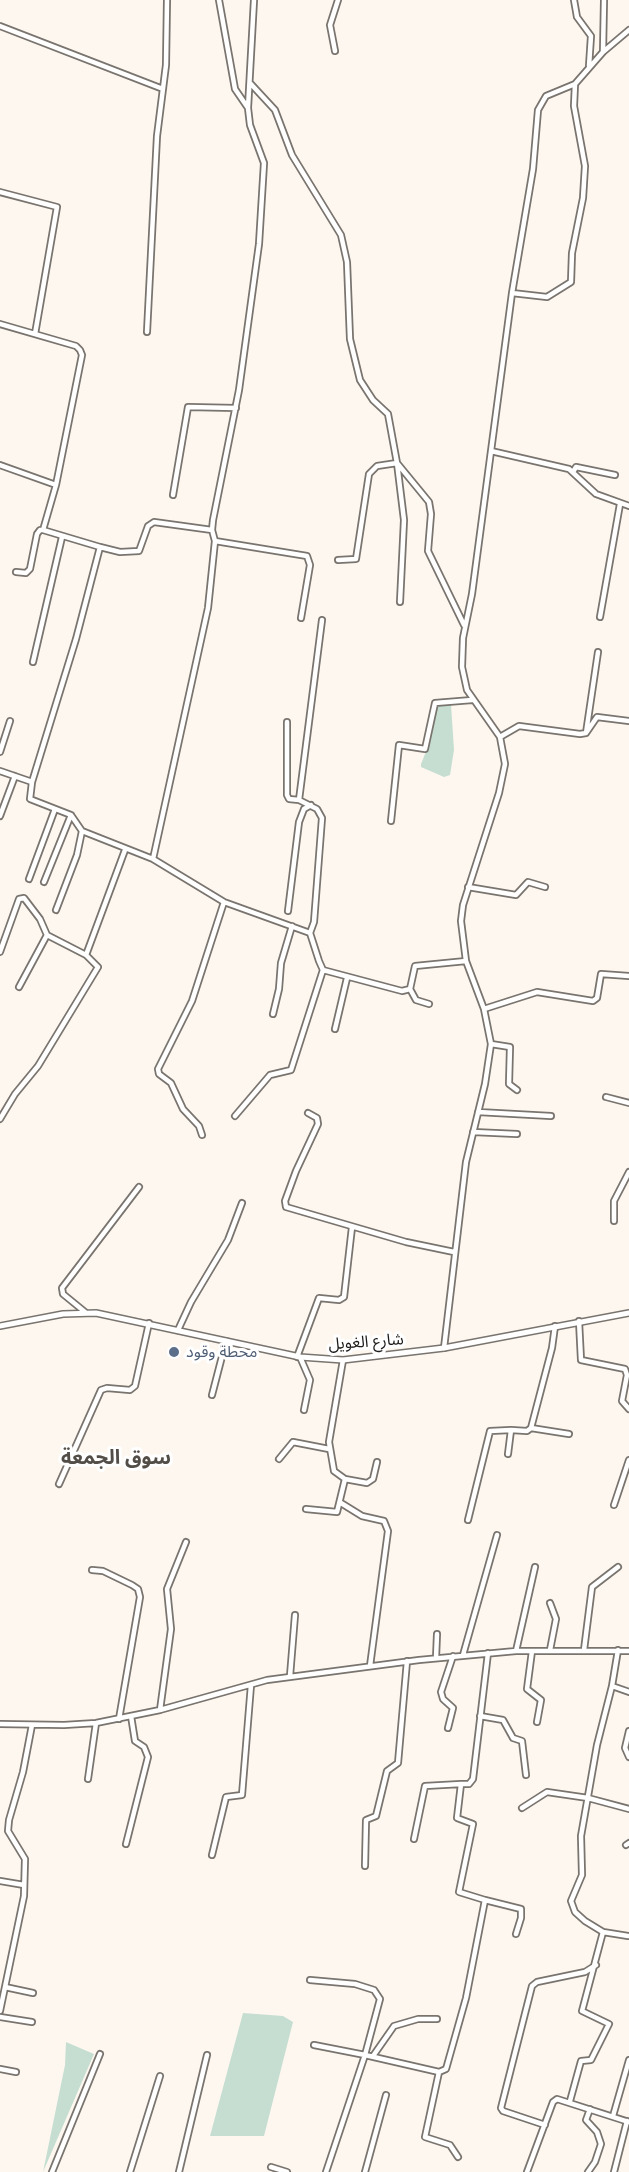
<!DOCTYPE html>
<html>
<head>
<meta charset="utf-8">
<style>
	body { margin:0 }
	canvas { display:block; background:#fdf7f0 }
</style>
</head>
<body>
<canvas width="629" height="2172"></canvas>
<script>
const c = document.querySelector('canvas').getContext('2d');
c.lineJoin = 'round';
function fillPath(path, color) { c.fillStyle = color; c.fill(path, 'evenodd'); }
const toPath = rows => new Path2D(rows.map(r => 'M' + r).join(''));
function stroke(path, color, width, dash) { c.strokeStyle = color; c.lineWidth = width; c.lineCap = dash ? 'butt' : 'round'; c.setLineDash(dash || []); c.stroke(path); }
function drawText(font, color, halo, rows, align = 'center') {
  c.font = font + ' Raleway,"Noto Sans Arabic",sans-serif'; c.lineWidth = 6; c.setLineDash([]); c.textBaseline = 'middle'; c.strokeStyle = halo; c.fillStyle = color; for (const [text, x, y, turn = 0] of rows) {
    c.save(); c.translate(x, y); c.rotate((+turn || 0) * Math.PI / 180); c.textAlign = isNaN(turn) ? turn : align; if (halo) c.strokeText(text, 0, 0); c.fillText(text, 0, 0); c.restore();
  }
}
const green = toPath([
	[451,704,454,750,450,775,444,777,421,767,421,764,427,749,435,705],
	[243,2013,283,2016,293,2022,264,2136,210,2136],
	[66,2042,94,2054,43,2172,65,2065]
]);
const minor = toPath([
	[219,0,235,89,248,108,254,0],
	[574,0,577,17,591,36,589,66],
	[0,26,163,89],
	[335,51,330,25,338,0],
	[603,52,604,0],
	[250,83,275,110,292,155,341,235,347,262,350,339,360,380,373,400,388,414,397,463,429,502,431,514,428,551,464,625],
	[0,192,57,207,35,334],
	[512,293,547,297,571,282,572,253,583,198,585,166,574,106,575,84],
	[0,324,76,346,80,350,82,355,56,485],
	[147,332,157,136,166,65,167,0],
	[491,451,569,469,596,494,629,506],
	[0,465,56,485,43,530,40,530,37,534,30,569,26,573,16,572],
	[573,472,576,467,615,475],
	[173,495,188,407,236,408],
	[43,530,100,547,76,639,32,782,30,799,71,815,82,831,153,859,224,902,310,933],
	[215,541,307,556,310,565,301,618],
	[100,547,120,552,139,551,148,526,154,522,212,530],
	[338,560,356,559,369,474,377,466,397,463,404,520,400,602],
	[600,617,620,504],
	[322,620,299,800,317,809,322,818,314,922,310,933,319,961,323,970,402,991,410,989,415,966,466,961],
	[33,662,62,537],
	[287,722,287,795,289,799,299,800],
	[586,733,598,652],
	[500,737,519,726,580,734,586,733,597,717,629,721],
	[0,752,10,721],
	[0,771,32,782],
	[0,816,15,776],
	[391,821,399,745,425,749,435,703,472,700],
	[153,859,208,608,215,541,212,530,213,520,239,390,259,244,264,163,250,125,248,108],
	[29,879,55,809],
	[44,882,71,815],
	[468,887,516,895,528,882,545,887],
	[56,910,77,855,82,831],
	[288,911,299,822,304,809,311,805],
	[0,952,19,899,24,898,40,919,47,935,86,955,98,967,38,1066,15,1094,0,1119],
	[86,955,125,850],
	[19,987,47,935],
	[410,989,416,1000,429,1004],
	[484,1009,537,992,593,1001,597,998,601,974,629,976],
	[273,1014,279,989,281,963,292,926],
	[335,1029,347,978],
	[491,1044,510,1047,509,1084,517,1090],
	[606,1097,629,1103],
	[478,1112,551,1116],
	[308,1113,317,1118,318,1124,296,1171,285,1201,286,1207,406,1242,454,1252],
	[235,1116,270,1075,291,1070,323,970],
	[473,1132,517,1134],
	[202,1135,199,1126,183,1109,171,1083,159,1074,158,1069,192,1001,224,902],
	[614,1221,614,1201,629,1172],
	[85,1312,63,1294,62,1288,139,1187],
	[579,1321,581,1360,625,1369,627,1375,622,1401,629,1409],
	[178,1330,191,1302,228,1240,242,1203],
	[444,1348,466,1162,485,1084,491,1044,484,1009,466,961,461,921,463,905,499,793,505,764,500,737,467,690,462,667,463,638,472,594,512,293,533,169,538,110,546,96,575,84,603,52,629,30],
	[297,1357,319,1298,339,1300,344,1297,352,1227],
	[300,1357,310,1380,304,1410],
	[343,1360,329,1442,334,1471,345,1479,367,1483,373,1479,377,1462],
	[212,1395,226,1341],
	[531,1428,569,1434],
	[508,1454,511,1430,527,1431,531,1428,552,1348,555,1326],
	[279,1459,293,1442,329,1449],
	[59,1484,101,1390,107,1388,130,1390,135,1386,149,1323],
	[341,1503,362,1516,384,1521,388,1531,370,1666],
	[614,1505,629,1460],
	[306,1509,337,1512,345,1479],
	[468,1520,490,1431,511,1430],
	[92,1570,103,1571,132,1585,138,1589,140,1597,119,1719],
	[550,1603,556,1619,550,1650],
	[584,1650,592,1587,618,1567],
	[618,1650,612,1686,629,1692],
	[516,1651,535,1567],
	[532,1651,527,1689,541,1700,537,1722],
	[463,1655,497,1535],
	[436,1658,437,1634],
	[290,1676,295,1615],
	[612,1686,597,1745,581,1836,582,1875,571,1901,575,1912,585,1921,603,1932,628,1936],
	[160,1710,171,1629,167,1589,186,1542],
	[480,1716,503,1720,513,1738,522,1741,526,1775],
	[0,1724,64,1725,96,1723,160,1710,267,1680,419,1660,516,1651,629,1651],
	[448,1728,453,1708,443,1699,441,1692,453,1656],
	[629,1731,625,1748,629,1757],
	[88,1779,96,1723],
	[522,1808,547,1792,588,1798,629,1809],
	[414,1839,425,1786,461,1784],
	[126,1844,148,1757,144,1747,135,1741,131,1716],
	[626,1845,629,1843],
	[212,1855,226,1797,242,1795,251,1685],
	[365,1866,366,1820,376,1816,387,1771,398,1763,407,1661],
	[0,1881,24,1885],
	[485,1900,521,1909,521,1918,516,1934],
	[310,1980,355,1984,374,1990,380,1999,365,2055,314,2045],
	[5,1987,33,1993],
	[0,2011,24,1896,25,1859,8,1831,9,1820,23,1772,32,1725],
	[0,2017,32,2022],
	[373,2056,394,2026,418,2019,437,2019],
	[0,2069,16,2072],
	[439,2072,425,2137,450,2145,458,2157],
	[570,2101,581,2061,591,2060,609,2024,582,2011,603,1932],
	[613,2116,629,2060],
	[545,2125,503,2111,501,2108,532,1986,537,1982,585,1972,596,1965],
	[271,2167,287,2172],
	[52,2172,100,2054],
	[130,2172,160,2076],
	[179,2172,207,2055],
	[326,2172,365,2055,439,2072,446,2069,466,1998,485,1900,459,1892,473,1824,457,1818,461,1784,469,1784,473,1779,488,1653],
	[365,2172,386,2095],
	[527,2172,553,2102,557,2099,629,2122],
	[588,2172,595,2162,601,2144,597,2132,586,2120,590,2109],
	[614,2172,627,2121]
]);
const tertiary = toPath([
	[0,1326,63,1314,96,1313,300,1357,343,1360,444,1348,629,1313]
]);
const markers = [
	[174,1352,6,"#5c6f8a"]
];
const streetNames = [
	["شارع الغويل",366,1342,-4]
];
const serviceNames = [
	["محطة وقود",186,1352]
];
const quarterNames = [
	["سوق الجمعة",116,1458]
];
fillPath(green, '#c6ded1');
stroke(minor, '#7a746f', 8);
stroke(tertiary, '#7a746f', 8);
stroke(minor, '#fff', 4.5);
stroke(tertiary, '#fff', 5);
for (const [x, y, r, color] of markers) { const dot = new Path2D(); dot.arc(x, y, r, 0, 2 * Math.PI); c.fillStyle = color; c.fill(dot); stroke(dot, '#fff', 2); }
drawText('16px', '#1d1b19', '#fff', streetNames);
drawText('16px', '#4e5e75', '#fff', serviceNames, 'left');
drawText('bold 20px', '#524d47', '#fff', quarterNames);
</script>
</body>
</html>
